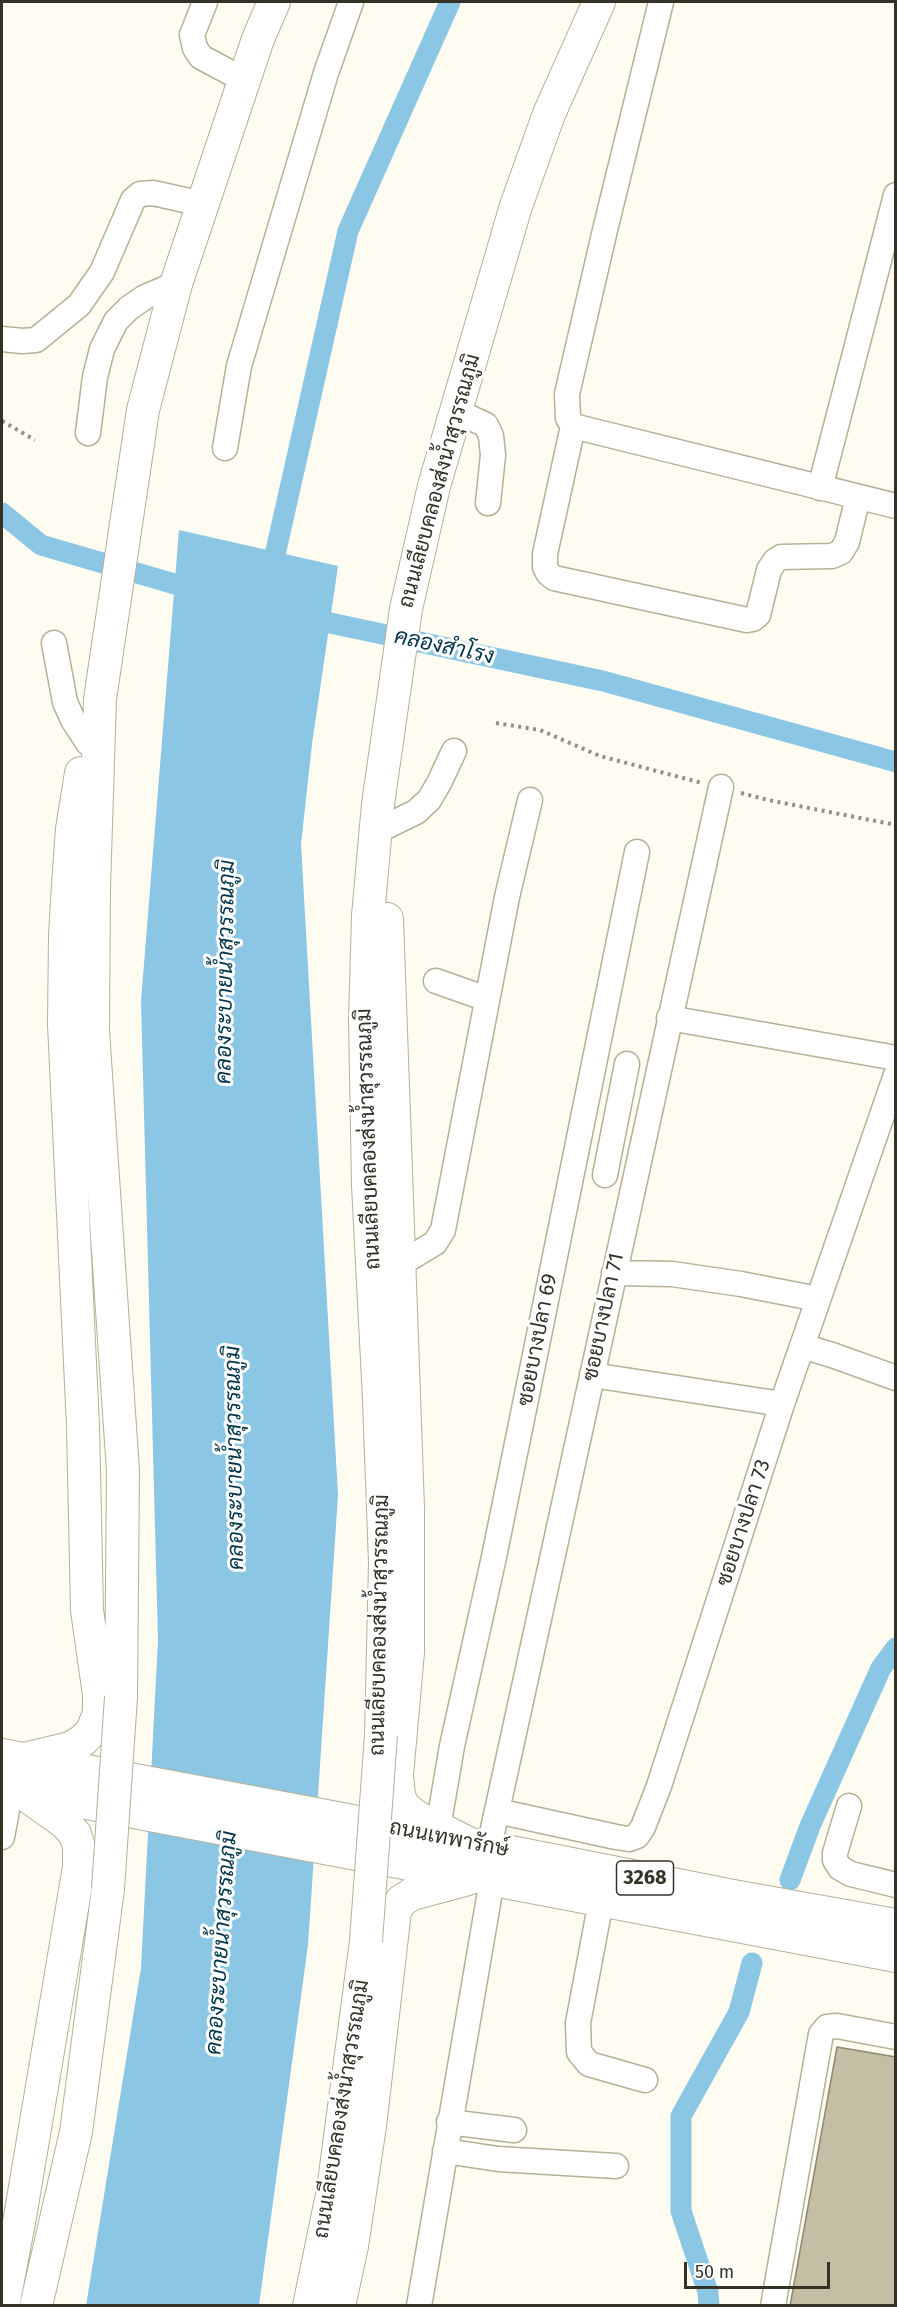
<!DOCTYPE html>
<html>
<head>
<meta charset="utf-8">
<style>
	body { margin:0 }
	#map { position:relative; width:897px; height:2307px; overflow:hidden; background:#fefcf1; font-family:"Fira Sans",sans-serif }
	canvas { display:block }
	.frame { position:absolute; inset:0; border:3px solid #343227; pointer-events:none }
	.scale { position:absolute; left:684px; top:2262px; width:146px; height:27px; box-sizing:border-box; border:3px solid #343227; border-top:0; padding-left:8px; font-size:18px; line-height:21px; white-space:nowrap; color:#343227; -webkit-text-stroke:4px #fff; paint-order:stroke }
</style>
</head>
<body>
<div id="map">
<canvas width="897" height="2307"></canvas>
<div class="frame"></div>
<div class="scale">50 m</div>
</div>
<script>
const c = document.querySelector('canvas').getContext('2d');
c.lineJoin = 'round';
function fillPath(path, color) { c.fillStyle = color; c.fill(path, 'evenodd'); }
const toPath = rows => new Path2D(rows.map(r => 'M' + r).join(''));
function stroke(path, color, width, dash) { c.strokeStyle = color; c.lineWidth = width; c.lineCap = dash ? 'butt' : 'round'; c.setLineDash(dash || []); c.stroke(path); }
function drawText(font, color, halo, rows, align = 'center') {
  c.font = font + ' "Fira Sans",Sarabun,sans-serif'; c.lineWidth = 6; c.setLineDash([]); c.textBaseline = 'middle'; c.strokeStyle = halo; c.fillStyle = color; for (const [text, x, y, turn = 0] of rows) {
    c.save(); c.translate(x, y); c.rotate((+turn || 0) * Math.PI / 180); c.textAlign = isNaN(turn) ? turn : align; if (halo) c.strokeText(text, 0, 0); c.fillText(text, 0, 0); c.restore();
  }
}
const water = toPath([
	[179,530,338,566,312,744,301,844,338,1495,308,1945,259,2305,86,2306,141,1968,158,1640,141,1001]
]);
const canal = toPath([
	[2,513,41,545,202,592],
	[270,577,348,231,450,2],
	[302,617,603,681,896,762],
	[790,1880,810,1826,881,1668,896,1648],
	[709,2306,708,2292,681,2211,681,2116,739,2012,752,1963]
]);
const building = toPath([
	[837,2047,896,2057,896,2306,790,2306,837,2047]
]);
const path = toPath([
	[2,421,35,440],
	[496,723,540,730,600,756,702,783],
	[741,793,768,800,896,825]
]);
const minor = toPath([
	[205,2,192,35,195,48,201,57,244,80],
	[661,2,605,230,567,394,568,418,573,426,545,554,545,567,548,573,554,578,747,620,753,619,758,615,769,570,775,561,781,557,832,556,841,552,847,542,858,497],
	[2,339,22,341,36,340,79,305,102,272,133,200,140,194,153,193,203,204],
	[456,411,486,425,491,436,493,455,488,503],
	[573,426,896,506],
	[88,433,95,377,102,349,116,321,129,308,145,297,176,284],
	[225,448,239,366,326,73,351,2],
	[820,488,896,195],
	[54,643,65,702,73,720,88,743],
	[381,829,416,812,429,800,439,783,454,751],
	[436,981,487,999],
	[669,1018,896,1058],
	[605,1175,627,1064],
	[400,1264,435,1243,443,1230,507,897,530,800],
	[614,1273,672,1274,741,1284,818,1299],
	[802,1346,832,1355,896,1378],
	[592,1375,782,1404],
	[849,1806,835,1853,835,1860,840,1868,851,1874,896,1885],
	[497,1811,616,1837,629,1839,637,1836,643,1827,659,1786,782,1404,896,1075],
	[438,1828,452,1746,494,1557,637,852],
	[2,1837,11,1789],
	[489,1847,721,787],
	[601,1901,578,2023,579,2052,589,2064,645,2080],
	[449,2122,514,2130],
	[445,2151,498,2159,616,2166],
	[419,2306,492,1880],
	[773,2306,821,2034,827,2027,837,2026,896,2037]
]);
const major = toPath([
	[387,919,408,1508,408,1652,397,1775,399,1795,403,1806,417,1817,472,1845],
	[121,1697,123,1471,93,1031,94,887,100,699,143,410,176,284,258,39,274,2],
	[381,1735,385,1563,379,1400,368,1185,365,1020,368,916,378,804,406,609,434,486,516,206,549,114,599,2],
	[2,1755,395,1829,733,1896,896,1925],
	[24,1759,70,1748,82,1741,92,1731,99,1713,99,1695,87,1610,83,1426,64,1024,65,935,68,885,72,829,81,773],
	[2,1787,896,1956],
	[3,2306,20,2217,79,1867,79,1847,75,1834,65,1823,30,1798],
	[36,2306,76,2132,108,1889],
	[309,2306,333,2190,366,1941],
	[339,2306,352,2246,370,2126,395,1911,401,1901,412,1894,468,1879]
]);
const majorBridge = toPath([
	[108,1889,121,1697],
	[366,1941,381,1735]
]);
const shields = [
	[645,1878,57]
];
const shieldNames = [
	["3268",645,1878]
];
const streetNames = [
	["ถนนเลียบคลองส่งน้ำสุวรรณภูมิ",440,481,-75],
	["ถนนเลียบคลองส่งน้ำสุวรรณภูมิ",369,1139,-92],
	["ซอยบางปลา 71",604,1317,-78],
	["ซอยบางปลา 69",538,1340,-79],
	["ซอยบางปลา 73",744,1523,-72],
	["ถนนเลียบคลองส่งน้ำสุวรรณภูมิ",380,1625,-89],
	["ถนนเทพารักษ์",449,1839,11],
	["ถนนเลียบคลองส่งน้ำสุวรรณภูมิ",342,2109,-81]
];
const waterNames = [
	["คลองสำโรง",444,647,12],
	["คลองระบายน้ำสุวรรณภูมิ",226,972,-89],
	["คลองระบายน้ำสุวรรณภูมิ",235,1458,-91],
	["คลองระบายน้ำสุวรรณภูมิ",222,1943,-86]
];
fillPath(water, '#8bc6e5');
stroke(canal, '#8bc6e5', 21);
fillPath(building, '#c4bfa4');
stroke(building, '#8e886f', 1.5);
stroke(minor, '#b6b096', 27);
stroke(major, '#b6b096', 34);
stroke(path, '#929085', 4, [3, 4.5]);
stroke(minor, '#fff', 24);
stroke(major, '#fff', 32);
stroke(majorBridge, '#b6b096', 34, []);
stroke(majorBridge, '#fff', 32);
for (const [x, y, w] of shields) { const box = new Path2D(); box.roundRect(x - w / 2, y - 17, w, 34, 4.5); c.fillStyle = '#fff'; c.fill(box); stroke(box, '#343227', 1.5); }
drawText('bold 20px', '#343227', null, shieldNames);
drawText('21px', '#343227', '#fff', streetNames);
drawText('italic 22px', '#01354a', '#fff', waterNames);
</script>
</body>
</html>
